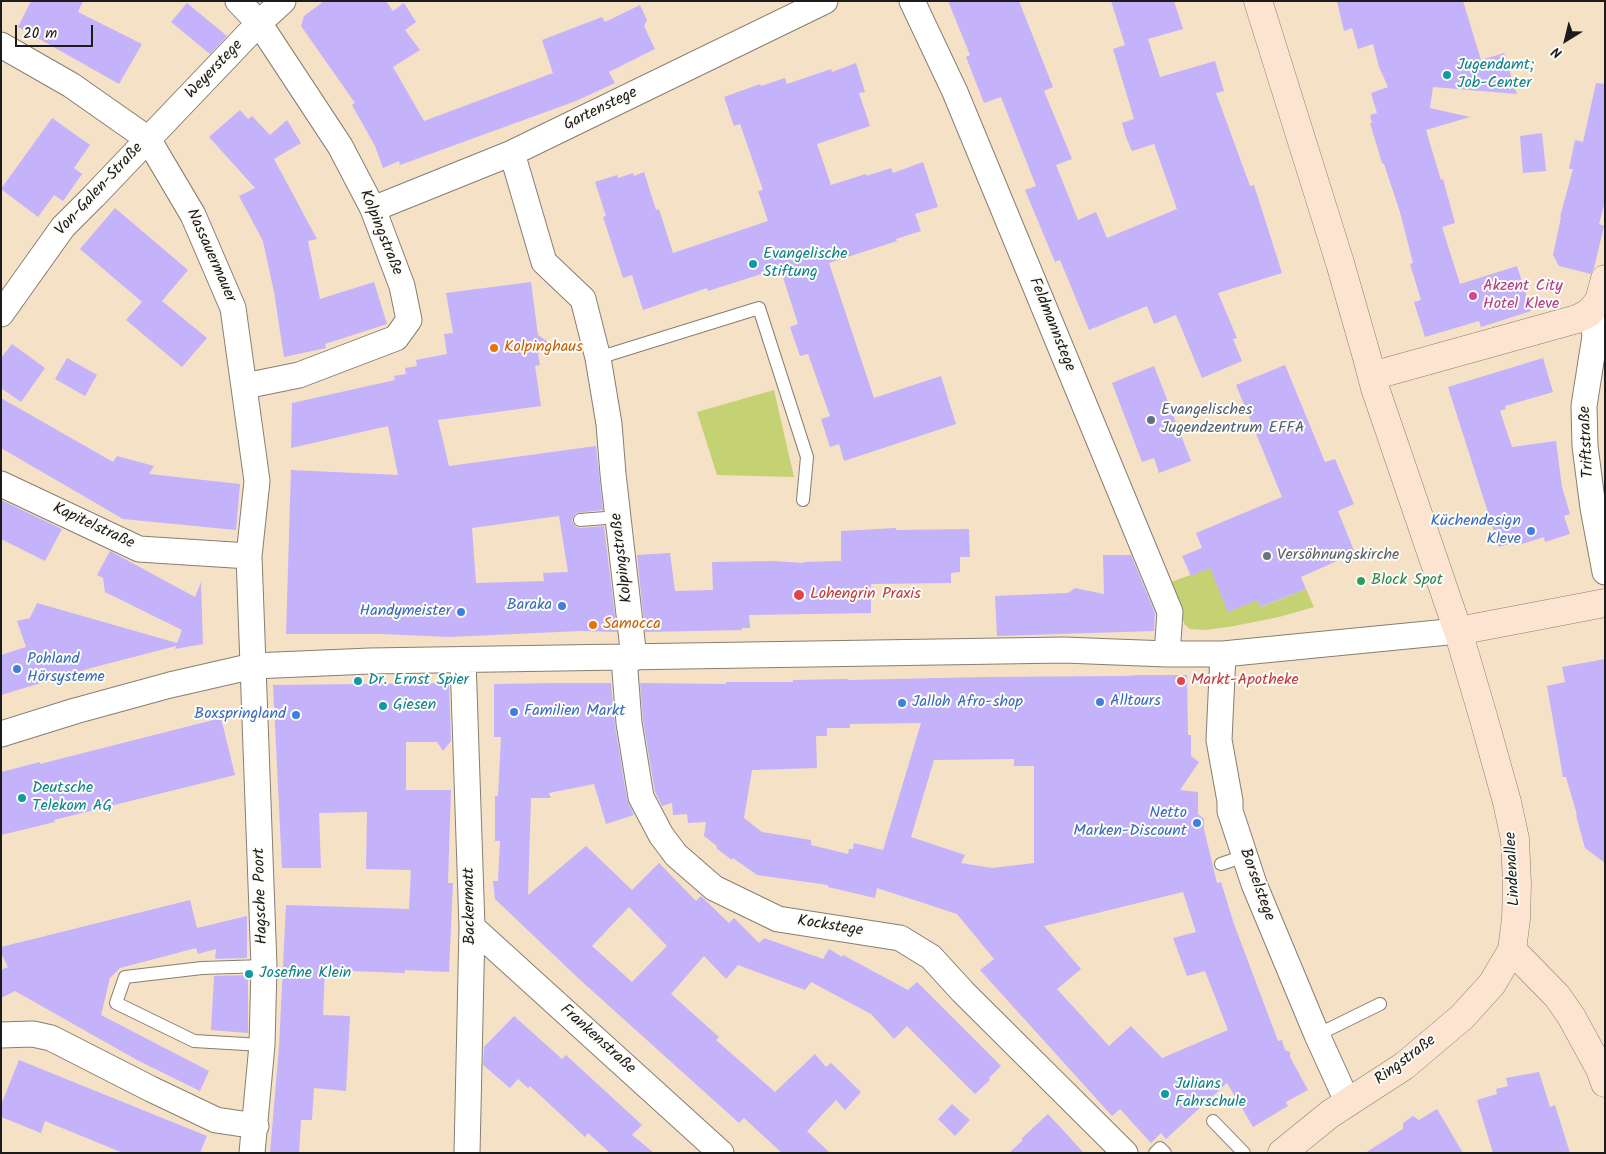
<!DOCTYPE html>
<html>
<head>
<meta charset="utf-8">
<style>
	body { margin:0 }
	#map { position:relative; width:1606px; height:1154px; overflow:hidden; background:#f5e1c6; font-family:Kalam,sans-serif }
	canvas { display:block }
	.frame { position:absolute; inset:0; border:2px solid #1c1c1c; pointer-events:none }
	.north { position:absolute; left:1541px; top:15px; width:50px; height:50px; -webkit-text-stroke:4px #fdfcf7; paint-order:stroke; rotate:216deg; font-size:14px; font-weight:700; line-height:20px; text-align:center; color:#1c1c1c }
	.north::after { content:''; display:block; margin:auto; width:18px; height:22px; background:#1c1c1c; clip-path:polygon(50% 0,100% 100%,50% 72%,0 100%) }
	.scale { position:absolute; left:15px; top:25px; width:78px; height:22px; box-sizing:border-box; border:2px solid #1c1c1c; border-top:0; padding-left:6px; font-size:15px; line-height:18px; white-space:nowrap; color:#1c1c1c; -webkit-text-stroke:4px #fdfcf7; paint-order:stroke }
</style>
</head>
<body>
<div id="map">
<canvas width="1606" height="1154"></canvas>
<div class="frame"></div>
<div class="north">N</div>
<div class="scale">20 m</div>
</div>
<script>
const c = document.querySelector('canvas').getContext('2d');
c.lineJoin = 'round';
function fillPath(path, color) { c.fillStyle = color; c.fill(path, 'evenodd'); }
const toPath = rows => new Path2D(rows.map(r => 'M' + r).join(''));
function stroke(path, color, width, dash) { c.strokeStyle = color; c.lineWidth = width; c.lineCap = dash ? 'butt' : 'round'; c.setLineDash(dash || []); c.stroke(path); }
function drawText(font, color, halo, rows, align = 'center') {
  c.font = font + ' Kalam,sans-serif'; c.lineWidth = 4; c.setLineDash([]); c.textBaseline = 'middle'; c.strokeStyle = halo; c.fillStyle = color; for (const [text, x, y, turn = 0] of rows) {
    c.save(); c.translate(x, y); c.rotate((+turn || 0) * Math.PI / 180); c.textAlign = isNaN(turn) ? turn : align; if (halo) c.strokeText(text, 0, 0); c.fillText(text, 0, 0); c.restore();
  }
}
const green = toPath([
	[774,390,794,477,717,475,697,412],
	[1210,568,1258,600,1261,607,1306,589,1314,607,1279,617,1234,626,1206,630,1190,629,1185,625,1168,583]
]);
const building = toPath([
	[31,1,83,1,78,12,142,44,119,84,18,27],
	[324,1,386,1,393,11,404,3,416,22,405,30,420,50,393,67,424,121,553,73,542,40,602,17,605,22,640,5,647,20,644,26,655,49,609,72,615,83,576,101,400,165,399,161,383,168,375,146,352,105,355,103,301,26,304,16],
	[948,1,1019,1,1053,87,1044,91,1072,159,1056,165,1078,220,1096,212,1107,238,1177,209,1154,144,1132,151,1126,137,1122,123,1134,119,1113,49,1125,45,1111,1,1174,1,1183,29,1148,39,1160,77,1215,61,1224,91,1216,93,1250,186,1254,185,1282,273,1218,293,1237,338,1233,339,1242,361,1202,378,1176,315,1154,324,1147,306,1089,330,1060,260,1055,262,1025,190,1036,186,1001,97,984,103,966,57,970,55],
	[1337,1,1463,1,1481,60,1504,53,1517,94,1433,87,1430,108,1470,117,1426,130,1441,180,1443,179,1455,223,1442,227,1460,284,1517,266,1531,311,1481,327,1479,321,1425,337,1414,302,1421,300,1410,264,1413,263,1400,212,1384,164,1382,163,1370,123,1372,123,1370,115,1377,113,1371,93,1388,87,1379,67,1373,44,1358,49,1352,28,1344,31],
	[187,3,227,36,210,54,171,22],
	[856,63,865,92,859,93,870,126,817,144,831,185,866,174,866,176,891,168,893,173,923,162,938,207,915,214,921,231,896,239,897,241,829,263,874,398,941,376,956,424,844,461,839,444,830,447,821,419,830,416,808,354,800,356,790,327,798,324,780,268,708,291,707,288,643,310,632,275,623,278,603,217,606,216,595,182,617,175,618,178,633,173,634,176,644,172,656,210,659,209,673,253,768,221,758,191,763,190,740,124,734,126,724,97,760,84,761,86,785,78,787,84,831,69,832,72],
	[1596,83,1605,84,1605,201,1599,224,1604,226,1594,268,1591,274,1559,266,1553,255,1561,217,1560,217,1573,169,1569,169,1575,140,1583,142],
	[240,110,248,119,252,116,270,135,287,120,301,143,274,159,317,239,308,241,320,299,374,282,387,324,325,344,326,348,284,357,274,292,263,241,239,196,255,188,209,137],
	[52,118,90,145,74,168,82,174,63,201,54,195,38,217,1,189],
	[1542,133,1546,171,1523,173,1520,136],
	[115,208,188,270,162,301,207,338,182,367,126,320,142,302,80,249],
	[531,282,538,335,548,342,538,354,540,365,535,366,541,406,438,420,449,466,596,446,603,510,576,513,573,517,572,521,576,527,580,528,604,526,617,632,580,631,450,637,381,634,286,634,291,470,398,475,388,426,291,448,292,403,395,380,394,376,406,374,405,368,417,366,416,360,447,354,444,334,453,333,446,293],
	[559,516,568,572,543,573,544,581,476,583,472,528],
	[12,344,45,368,21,402,1,388,1,358],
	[67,358,97,375,85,396,55,379],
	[1543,358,1553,392,1505,406,1506,409,1500,411,1512,447,1556,441,1562,487,1570,514,1564,516,1570,534,1545,542,1544,537,1522,544,1521,540,1499,547,1448,387],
	[1285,365,1325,462,1335,459,1354,504,1338,511,1355,553,1301,577,1306,589,1260,607,1258,600,1228,612,1210,568,1191,576,1182,556,1202,548,1196,533,1282,497,1236,385],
	[1154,366,1191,461,1159,473,1154,458,1142,462,1112,383],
	[1,398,113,462,117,456,154,466,149,474,240,484,236,530,123,519,1,448],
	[1,500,62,529,45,561,1,539],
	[896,528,896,530,969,529,970,557,960,557,960,572,951,573,951,583,871,584,871,613,749,615,750,628,742,628,742,630,645,632,637,555,670,553,675,591,713,590,712,562,774,561,804,563,804,562,841,561,841,531],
	[110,551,195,597,201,582,203,644,175,649,176,646,91,668,1,695,1,655,26,647,17,621,30,618,37,603,177,643,182,630,105,592,103,578,97,575],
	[1103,555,1131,555,1155,613,1154,631,997,636,995,596,1068,593,1075,588,1104,594],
	[1605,659,1605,863,1585,848,1576,815,1577,815,1566,777,1563,777,1547,686,1565,682,1562,667],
	[1139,675,1187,675,1188,735,1191,735,1191,756,1199,762,1180,790,1198,792,1198,814,1204,819,1204,829,1217,883,1221,882,1234,924,1278,1041,1282,1040,1285,1050,1290,1052,1290,1057,1308,1090,1286,1102,1288,1106,1253,1127,1227,1083,1166,1139,1161,1133,1151,1143,1120,1109,1112,1116,980,970,994,959,957,914,877,888,875,898,828,887,828,885,757,875,733,858,732,860,716,848,717,846,704,836,706,822,688,823,687,814,673,815,672,803,662,806,655,792,643,721,640,683,726,684,726,682,793,682,793,680,848,679,848,680,985,677,1124,676],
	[921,723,883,850,854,843,853,849,849,849,848,854,811,845,811,840,762,832,744,818,752,770,817,768,816,736,827,736,827,728,850,728,850,724],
	[1014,759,1014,766,1034,766,1034,863,992,868,961,863,965,855,911,837,934,760],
	[1183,892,1196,932,1173,938,1187,976,1205,971,1228,1030,1162,1058,1131,1026,1109,1046,1057,989,1081,969,1044,926],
	[449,683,451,741,443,751,437,742,406,742,406,790,451,790,448,883,453,883,449,972,405,970,405,973,325,970,323,1015,350,1016,346,1091,314,1088,312,1120,301,1120,299,1153,270,1153,279,1047,286,905,409,909,411,870,366,869,367,812,319,813,321,868,282,868,273,685],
	[558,683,611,683,615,725,627,799,634,815,606,824,594,784,549,793,551,798,531,798,528,895,586,846,632,890,659,863,696,901,701,896,729,923,734,918,759,943,764,938,823,959,829,949,842,957,843,955,908,990,917,982,1001,1066,989,1078,990,1080,975,1094,907,1026,894,1039,871,1014,811,982,805,990,738,965,726,979,704,956,671,994,719,1037,716,1040,775,1092,815,1054,826,1067,831,1063,861,1092,845,1110,836,1100,807,1131,830,1153,782,1153,744,1118,739,1123,578,978,495,899,493,881,498,881,500,841,495,841,495,796,498,796,501,737,494,737,494,684],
	[629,907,667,946,632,982,592,946],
	[221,718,235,775,54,820,55,822,1,835,1,772,40,762,40,764],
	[190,900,197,928,247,916,247,958,215,959,216,949,198,954,196,948,120,968,110,978,101,1015,209,1071,200,1091,137,1060,15,991,1,998,1,970,8,967,1,953,1,947],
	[248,975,248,1033,211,1030,214,976],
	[514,1016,562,1059,566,1055,642,1125,632,1135,654,1153,610,1153,588,1133,585,1137,530,1086,528,1088,518,1079,510,1088,483,1065,484,1047],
	[19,1060,207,1136,200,1153,123,1153,45,1121,41,1133,1,1117,1,1105],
	[1539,1072,1550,1107,1555,1105,1570,1153,1493,1153,1477,1100,1497,1094,1496,1089,1508,1086,1506,1078],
	[952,1104,970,1120,955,1136,938,1119],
	[1437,1109,1463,1153,1365,1153,1403,1129,1403,1123,1413,1116,1419,1120],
	[1048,1114,1084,1153,1009,1153,1023,1140,1021,1139]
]);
const lane = toPath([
	[598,358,759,308,807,457,803,500],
	[580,520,618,517],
	[1221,864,1245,856],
	[1317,1035,1380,1004],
	[262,1045,194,1041,116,1003,125,977,202,968,264,966],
	[1213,1121,1244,1153],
	[1155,1153,1160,1148,1165,1153]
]);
const street = toPath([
	[238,1,259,23,340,146,373,209,402,286,409,320,396,338,299,375,245,386],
	[912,1,955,92,1170,612,1167,654],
	[1,45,71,85,148,139,193,215,233,308,257,481,249,556,264,966,262,1045,252,1153],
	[512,153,544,262,583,299,598,358,609,424,613,474,634,658],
	[373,209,512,153,825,1],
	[1589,313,1593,324,1595,336,1584,406,1585,446,1593,508,1605,572],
	[1,314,63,227,94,196,259,23,283,1],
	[1,484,139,549,249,556],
	[1223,654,1219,740,1230,801,1230,811,1254,884,1317,1035,1342,1090,1350,1102],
	[624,658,629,723,641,797,661,835,676,855,714,888,778,919,900,938,931,957,963,992,1125,1153],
	[463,660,472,927,467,1153],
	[1,734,75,711,170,685,253,666,370,661,1064,650,1167,654,1223,654,1458,631],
	[472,927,721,1153],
	[1,1035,33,1034,51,1038,151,1089,216,1120,256,1126]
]);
const secondary = toPath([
	[1258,1,1340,263,1368,361,1375,388,1458,631,1483,716,1507,802,1515,839,1517,884,1516,919,1512,950,1492,984,1462,1017,1404,1066,1330,1114,1282,1153],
	[1372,376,1577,319,1589,313,1599,301,1605,279],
	[1458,631,1605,603],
	[1512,950,1557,996,1571,1016,1600,1069,1605,1083]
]);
const markers = [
	[1447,75,5,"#0f9aa8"],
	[753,264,5,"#0f9aa8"],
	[1473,296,5,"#d1479c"],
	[494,348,5,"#e8710a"],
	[1151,420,5,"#5c6f8a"],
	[1531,531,5,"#3f7fe0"],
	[1267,556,5,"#6b7280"],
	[1361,581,5,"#2e9e5b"],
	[799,595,6,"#e0444e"],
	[562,606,5,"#3f7fe0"],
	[461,612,5,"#3f7fe0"],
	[593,625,5,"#e8710a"],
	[17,669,5,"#3f7fe0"],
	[358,681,5,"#0f9aa8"],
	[1181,681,5,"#e0444e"],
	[1100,702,5,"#3f7fe0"],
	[902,703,5,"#3f7fe0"],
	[383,706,5,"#0f9aa8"],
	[514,712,5,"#3f7fe0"],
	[296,715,5,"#3f7fe0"],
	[22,798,5,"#0f9aa8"],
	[1197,823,5,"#3f7fe0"],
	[249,974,5,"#0f9aa8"],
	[1165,1094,5,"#0f9aa8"]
];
const cultureNames = [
	["Jugendamt;",1457,66],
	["Job-Center",1457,84],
	["Evangelische",763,255],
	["Stiftung",763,273],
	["Dr. Ernst Spier",368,681],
	["Giesen",393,706],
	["Deutsche",32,789],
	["Telekom AG",32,807],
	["Josefine Klein",259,974],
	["Julians",1175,1085],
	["Fahrschule",1175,1103]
];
const streetNames = [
	["Weyerstege",215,70,-46],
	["Gartenstege",601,110,-26],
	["Von-Galen-Straße",100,190,-47],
	["Kolpingstraße",380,233,68],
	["Nassauermauer",210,256,66],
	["Feldmannstege",1051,325,68],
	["Triftstraße",1588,442,-93],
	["Kapitelstraße",93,527,25],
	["Kolpingstraße",623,558,-97],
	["Lindenallee",1514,869,-93],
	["Borselstege",1256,885,70],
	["Hagsche Poort",262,896,-92],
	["Backermatt",471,906,-91],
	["Kockstege",830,927,9],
	["Frankenstraße",597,1040,42],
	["Ringstraße",1406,1061,-37]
];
const hotelNames = [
	["Akzent City",1483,287],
	["Hotel Kleve",1483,305]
];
const foodNames = [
	["Kolpinghaus",504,348],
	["Samocca",603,625]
];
const serviceNames = [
	["Evangelisches",1161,411],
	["Jugendzentrum EFFA",1161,429]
];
const shopNames = [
	["Küchendesign",1521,522],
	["Kleve",1521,540],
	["Baraka",552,606],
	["Handymeister",451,612],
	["Pohland",27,660,"left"],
	["Hörsysteme",27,678,"left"],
	["Alltours",1110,702,"left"],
	["Jalloh Afro-shop",912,703,"left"],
	["Familien Markt",524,712,"left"],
	["Boxspringland",286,715],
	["Netto",1187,814],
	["Marken-Discount",1187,832]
];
const worshipNames = [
	["Versöhnungskirche",1277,556]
];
const leisureNames = [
	["Block Spot",1371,581]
];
const healthNames = [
	["Lohengrin Praxis",810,595],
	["Markt-Apotheke",1191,681]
];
fillPath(green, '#c5d273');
fillPath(building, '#c4b2fb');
stroke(lane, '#887e71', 14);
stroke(street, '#887e71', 27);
stroke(secondary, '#887e71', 29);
stroke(lane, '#fff', 12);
stroke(street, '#fff', 25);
stroke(secondary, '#fde4d1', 28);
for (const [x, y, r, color] of markers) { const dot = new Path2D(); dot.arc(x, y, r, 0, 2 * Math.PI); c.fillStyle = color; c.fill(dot); stroke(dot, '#fdfcf7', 2); }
drawText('16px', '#0d838f', '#fdfcf7', cultureNames, 'left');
drawText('16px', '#1c1c1c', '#fdfcf7', streetNames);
drawText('16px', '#b23c85', '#fdfcf7', hotelNames, 'left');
drawText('16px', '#c56008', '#fdfcf7', foodNames, 'left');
drawText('16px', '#4e5e75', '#fdfcf7', serviceNames, 'left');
drawText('16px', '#366cbe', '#fdfcf7', shopNames, 'right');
drawText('16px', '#5b616d', '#fdfcf7', worshipNames, 'left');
drawText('16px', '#27864d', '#fdfcf7', leisureNames, 'left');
drawText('16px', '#be3a42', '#fdfcf7', healthNames, 'left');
</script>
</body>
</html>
